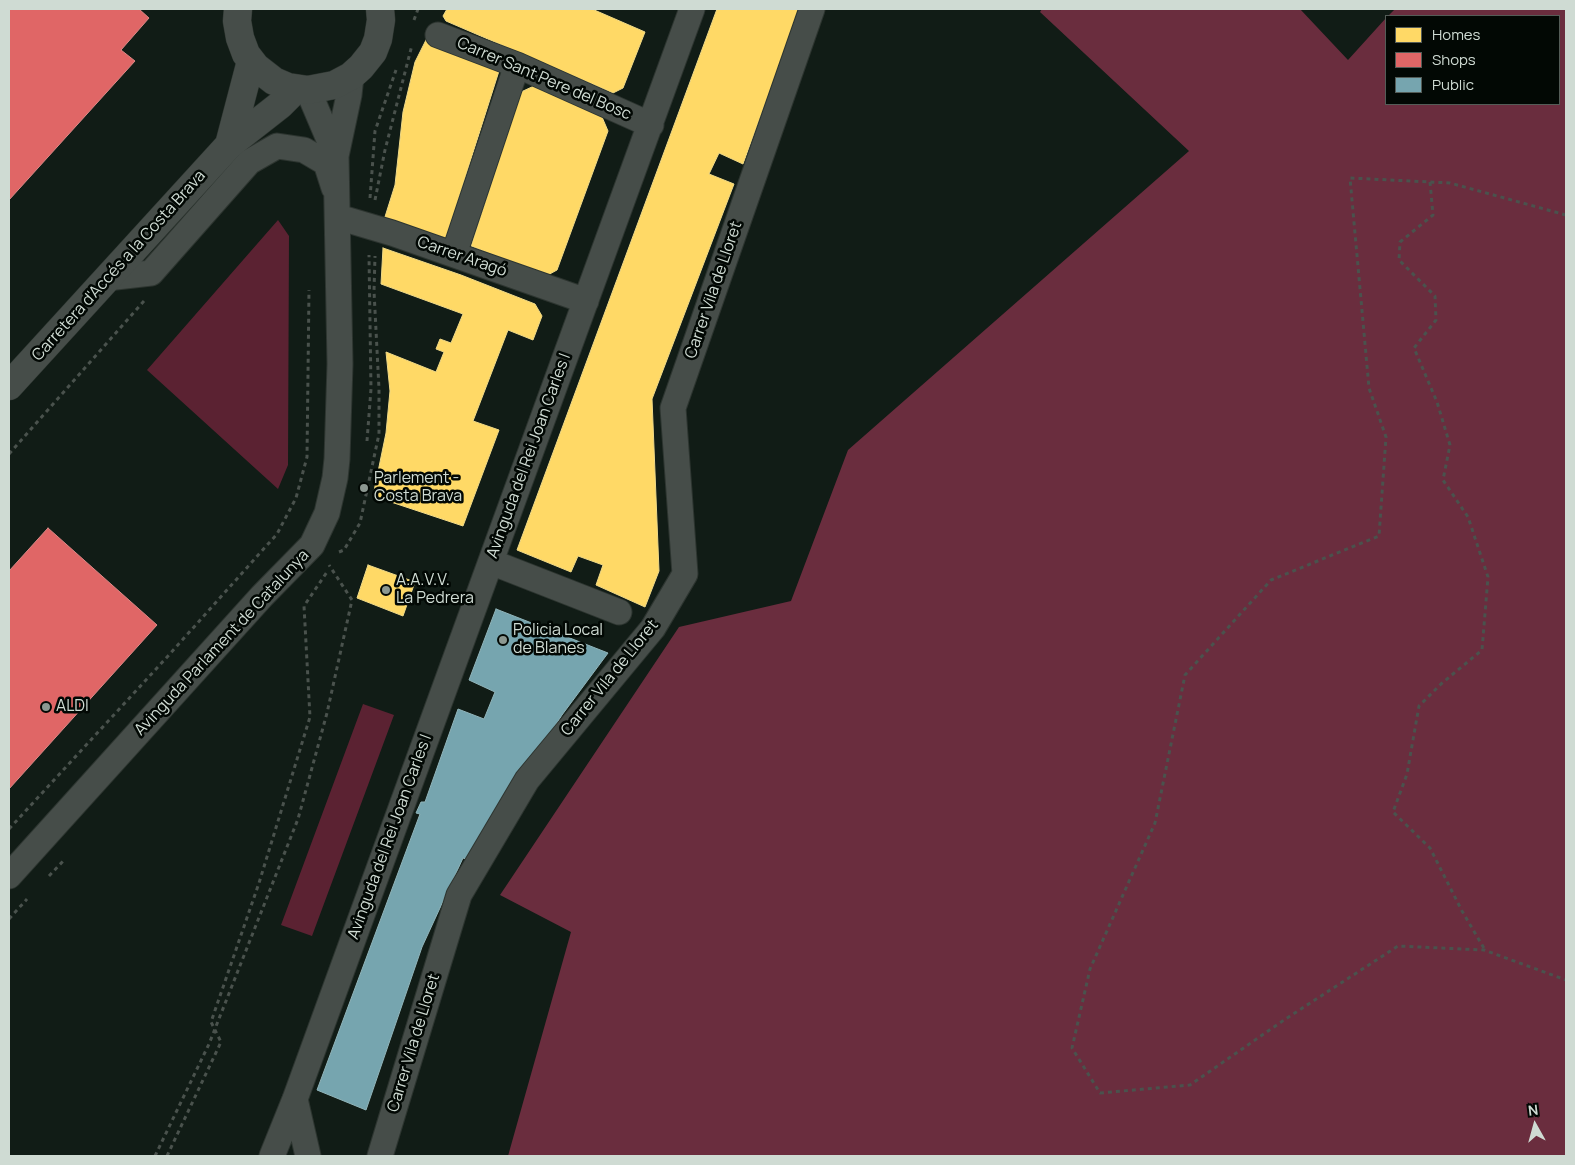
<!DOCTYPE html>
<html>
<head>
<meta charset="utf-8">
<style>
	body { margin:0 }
	#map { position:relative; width:1575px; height:1165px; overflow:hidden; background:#111c16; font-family:Manrope,sans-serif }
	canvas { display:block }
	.frame { position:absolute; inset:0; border:10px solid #cfdbd3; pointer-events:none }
	.legend { position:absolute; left:1385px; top:15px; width:175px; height:90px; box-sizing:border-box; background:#020804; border:1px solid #545c57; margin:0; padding:6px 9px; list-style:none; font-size:15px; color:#cfdbd3 }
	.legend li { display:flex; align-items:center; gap:10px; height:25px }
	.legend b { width:25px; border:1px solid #545c57 }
	.north { position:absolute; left:1510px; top:1100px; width:50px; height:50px; -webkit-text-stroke:4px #020804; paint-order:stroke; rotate:353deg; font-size:14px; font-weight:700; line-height:20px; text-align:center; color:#cfdbd3 }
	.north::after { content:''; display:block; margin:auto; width:18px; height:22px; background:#cfdbd3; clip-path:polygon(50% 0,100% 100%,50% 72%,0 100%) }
</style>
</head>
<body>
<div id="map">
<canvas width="1575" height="1165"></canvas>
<div class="frame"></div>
<ul class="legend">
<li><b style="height:14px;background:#ffd966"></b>Homes</li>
<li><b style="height:14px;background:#e06666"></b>Shops</li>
<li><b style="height:14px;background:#76a5af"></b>Public</li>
</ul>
<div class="north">N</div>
</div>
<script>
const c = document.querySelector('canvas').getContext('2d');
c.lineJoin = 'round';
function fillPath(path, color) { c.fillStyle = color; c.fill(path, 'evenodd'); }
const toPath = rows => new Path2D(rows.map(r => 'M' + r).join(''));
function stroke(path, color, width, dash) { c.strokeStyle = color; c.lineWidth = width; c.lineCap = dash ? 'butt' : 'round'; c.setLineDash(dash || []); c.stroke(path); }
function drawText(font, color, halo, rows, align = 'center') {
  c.font = font + ' Manrope,sans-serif'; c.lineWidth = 5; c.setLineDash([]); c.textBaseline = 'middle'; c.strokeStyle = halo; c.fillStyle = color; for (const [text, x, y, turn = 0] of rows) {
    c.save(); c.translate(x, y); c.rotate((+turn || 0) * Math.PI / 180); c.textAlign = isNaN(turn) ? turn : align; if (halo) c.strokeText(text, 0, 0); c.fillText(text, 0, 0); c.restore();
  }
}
const green = toPath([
	[278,220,289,236,288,465,278,489,147,370],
	[363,704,394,715,312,936,281,925]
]);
const forest = toPath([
	[1042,9,1300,9,1348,60,1386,18,1386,104,1559,104,1559,16,1388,16,1395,9,1566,9,1566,1156,508,1156,571,932,500,895,679,627,791,601,848,450,1189,151,1040,12]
]);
const homes = toPath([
	[447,9,592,9,645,32,623,88,613,93,446,21,443,16,447,9],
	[717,9,800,9,743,164,719,153,709,174,734,184,652,399,659,571,645,607,596,585,603,565,578,556,571,572,517,550,717,9],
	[426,40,499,71,446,238,384,220,395,185,403,112,415,62,426,40],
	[534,86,602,117,608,131,557,270,546,276,471,246,521,92,534,86],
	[383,248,461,275,535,304,542,316,533,340,508,330,473,421,499,430,463,526,373,496,386,433,390,391,386,352,436,372,444,352,436,349,440,339,451,343,463,314,381,284,383,248],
	[368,565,415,582,403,616,357,598,368,565]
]);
const shops = toPath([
	[9,9,139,9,149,18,121,50,135,61,9,200,9,9],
	[48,528,157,625,9,789,9,571,48,528]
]);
const public = toPath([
	[496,609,608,653,562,715,469,860,463,858,422,947,366,1110,317,1090,420,814,416,813,421,802,425,802,458,709,484,719,495,692,469,680,496,609]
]);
const path = toPath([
	[414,20,418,9],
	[1430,182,1433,215,1400,242,1399,260,1435,296,1436,320,1414,348,1437,402,1450,445,1443,480,1468,517,1488,577,1482,650,1441,684,1419,706,1407,774,1393,812,1430,848,1462,911,1485,950],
	[370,198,375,131,396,70],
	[375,200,385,150,412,45],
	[1566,215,1450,183,1350,178,1369,388,1386,437,1379,536,1271,580,1185,675,1155,823,1090,969,1072,1048,1100,1093,1190,1085,1284,1020,1398,946,1484,950,1566,980],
	[367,441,371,389,369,255],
	[9,454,144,301],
	[339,552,344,550,360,523,379,434,379,389,374,291,375,256],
	[9,829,168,656,277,534,296,498,307,457,309,290],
	[49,876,65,859],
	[9,919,27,899],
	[155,1156,209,1044,298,819,327,713,352,600,329,565],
	[167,1156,221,1042,211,1022,259,883,310,717,304,606,327,572]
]);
const street = toPath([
	[438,35,517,65,651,125],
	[308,90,336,156],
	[338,217,392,233,586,301],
	[454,254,517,65],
	[107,278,151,273,249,162,277,146,304,150,326,163,334,188],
	[491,562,619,612],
	[9,876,262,596,312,545,327,513,335,478,337,459,340,364,336,156,349,95,351,76],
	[295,1099,308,1156],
	[272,1156,295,1099,692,9],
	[380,1156,459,895,527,780,653,628,685,574,673,408,812,9]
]);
const secondary = toPath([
	[238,9,237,21,240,38,246,54,256,67,274,81,288,87,308,90,334,85,351,76,361,67,373,52,378,39,381,20,380,9],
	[229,145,251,61],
	[9,386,229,145,280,105,296,89]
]);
const markers = [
	[364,488,5,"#8c9891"],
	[386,590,5,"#8c9891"],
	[503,640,5,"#8c9891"],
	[46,707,5,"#8c9891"]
];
const streetNames = [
	["Carrer Sant Pere del Bosc",544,79,23],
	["Carrer Aragó",462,257,19],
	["Carretera d'Accés a la Costa Brava",119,266,-48],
	["Carrer Vila de Lloret",714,290,-71],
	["Avinguda del Rei Joan Carles I",529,456,-70],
	["Avinguda Parlament de Catalunya",222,643,-47],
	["Carrer Vila de Lloret",610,678,-51],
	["Avinguda del Rei Joan Carles I",390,837,-70],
	["Carrer Vila de Lloret",414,1043,-73]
];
const poiNames = [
	["Parlement -",374,479],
	["Costa Brava",374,497],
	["A.A.V.V.",396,581],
	["La Pedrera",396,599],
	["Policia Local",513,631],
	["de Blanes",513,649],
	["ALDI",56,707]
];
fillPath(green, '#5b2232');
fillPath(forest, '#6a2d3e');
fillPath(homes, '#ffd966');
stroke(homes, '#f1da87', 1);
fillPath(shops, '#e06666');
stroke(shops, '#db8987', 1);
fillPath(public, '#76a5af');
stroke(public, '#91b5ba', 1);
stroke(street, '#2d3530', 27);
stroke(secondary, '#2d3530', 29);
stroke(path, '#4a524d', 3, [4, 4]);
stroke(street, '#464d49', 25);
stroke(secondary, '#464d49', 28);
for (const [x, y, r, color] of markers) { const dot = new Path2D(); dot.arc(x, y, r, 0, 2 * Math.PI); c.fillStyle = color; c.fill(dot); stroke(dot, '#020804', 2); }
drawText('16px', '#cfdbd3', '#020804', streetNames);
drawText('16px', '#cfdbd3', '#020804', poiNames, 'left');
</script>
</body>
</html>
